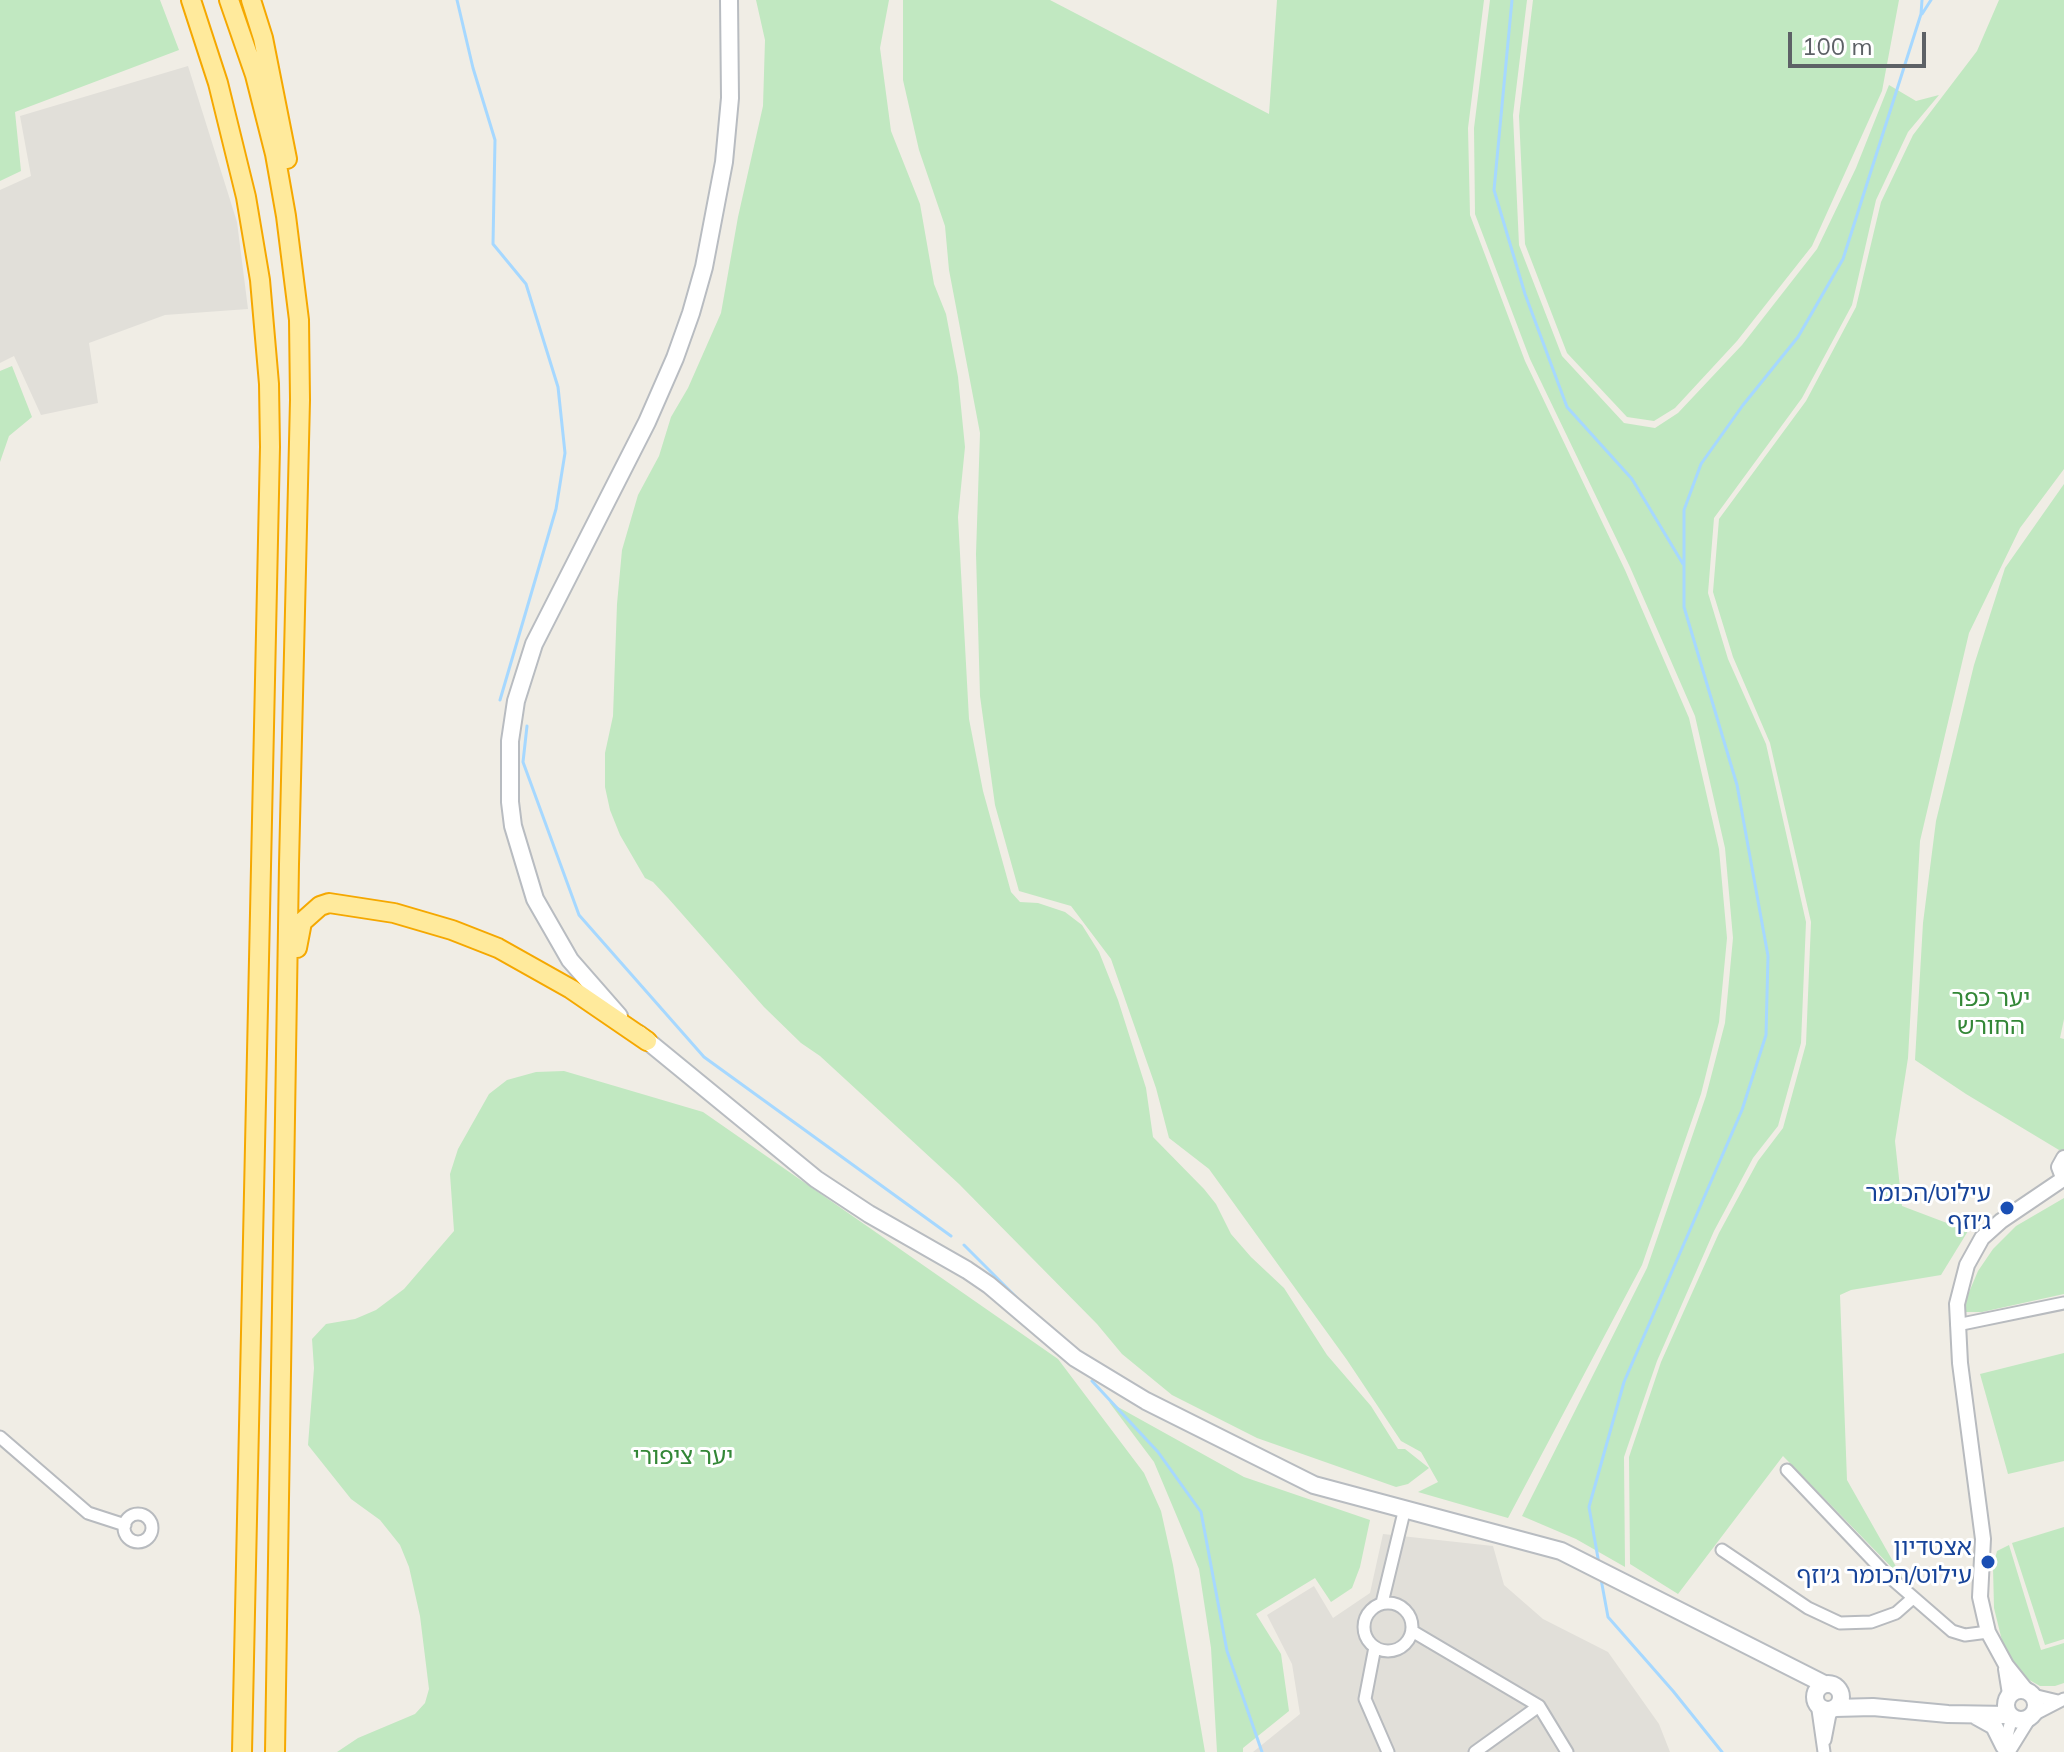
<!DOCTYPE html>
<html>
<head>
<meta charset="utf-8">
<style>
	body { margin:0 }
	#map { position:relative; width:2064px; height:1752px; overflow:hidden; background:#f0ede5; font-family:Mulish,sans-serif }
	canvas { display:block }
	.scale { position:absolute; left:1788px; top:32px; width:138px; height:36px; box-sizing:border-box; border:4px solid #5d6166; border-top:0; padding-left:10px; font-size:24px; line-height:28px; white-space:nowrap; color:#5d6166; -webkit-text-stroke:6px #fff; paint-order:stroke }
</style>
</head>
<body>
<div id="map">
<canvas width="2064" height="1752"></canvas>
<div class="scale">100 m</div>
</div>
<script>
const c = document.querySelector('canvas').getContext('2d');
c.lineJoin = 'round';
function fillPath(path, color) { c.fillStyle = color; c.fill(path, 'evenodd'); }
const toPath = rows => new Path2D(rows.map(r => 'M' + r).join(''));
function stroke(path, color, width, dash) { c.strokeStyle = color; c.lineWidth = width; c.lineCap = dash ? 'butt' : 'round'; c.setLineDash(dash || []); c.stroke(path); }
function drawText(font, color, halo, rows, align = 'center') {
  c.font = font + ' Mulish,"Noto Sans Hebrew",sans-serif'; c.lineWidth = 6; c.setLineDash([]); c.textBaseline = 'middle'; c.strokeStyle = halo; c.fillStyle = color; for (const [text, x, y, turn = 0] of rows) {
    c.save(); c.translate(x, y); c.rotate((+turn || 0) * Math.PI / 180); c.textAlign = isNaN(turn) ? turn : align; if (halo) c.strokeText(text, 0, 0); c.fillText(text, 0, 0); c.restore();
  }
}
const industrial = toPath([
	[188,66,237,222,248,309,165,315,89,343,98,403,41,415,14,356,0,363,0,190,31,176,20,116],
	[1383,1534,1493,1546,1504,1585,1543,1619,1608,1652,1659,1724,1670,1752,1253,1752,1300,1714,1292,1664,1267,1615,1314,1586,1333,1618,1370,1593]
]);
const green = toPath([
	[0,0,160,0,179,50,15,112,21,171,0,181],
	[756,0,889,0,880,48,891,131,920,204,934,284,946,314,958,377,965,447,958,517,969,719,983,791,1011,892,1020,902,1038,903,1065,912,1082,925,1099,952,1118,1000,1146,1088,1153,1137,1204,1189,1216,1204,1231,1234,1251,1257,1284,1288,1327,1355,1371,1406,1398,1449,1405,1449,1429,1468,1408,1484,1396,1487,1257,1438,1172,1395,1122,1354,1097,1324,959,1184,820,1056,801,1043,764,1007,668,898,653,882,645,878,620,835,610,810,605,787,605,753,613,716,617,604,622,550,638,495,659,456,671,417,688,388,721,313,738,217,763,106,765,40],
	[903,0,1050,0,1269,114,1277,0,1484,0,1468,128,1470,215,1525,361,1625,570,1689,718,1719,849,1727,938,1719,1022,1701,1094,1642,1265,1508,1518,1418,1492,1438,1482,1421,1452,1401,1441,1347,1360,1209,1169,1169,1138,1156,1088,1111,959,1071,906,1019,891,995,805,980,696,976,554,980,433,949,270,945,226,919,150,903,80],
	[1490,0,1527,0,1513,115,1519,245,1562,356,1624,423,1655,428,1678,413,1742,345,1817,249,1856,168,1889,85,1916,101,1939,95,1908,132,1876,200,1852,305,1802,398,1714,518,1708,593,1728,659,1766,744,1806,922,1801,1043,1778,1126,1753,1158,1714,1231,1657,1361,1624,1457,1625,1567,1576,1539,1522,1516,1647,1268,1706,1096,1725,1023,1733,938,1725,848,1695,716,1630,567,1530,359,1475,214,1474,128],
	[1533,0,1899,0,1882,91,1812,246,1737,341,1675,408,1654,421,1627,417,1567,353,1525,244,1519,116],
	[1999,0,2064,0,2064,469,2020,528,1969,633,1920,841,1908,1058,1895,1141,1902,1206,1968,1231,1941,1275,1851,1290,1840,1295,1847,1480,1903,1579,1783,1456,1678,1594,1630,1564,1629,1457,1661,1362,1719,1233,1758,1161,1783,1128,1806,1044,1811,922,1770,743,1733,657,1713,592,1719,519,1806,401,1856,307,1881,202,1913,135,1977,51],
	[12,366,32,417,9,436,0,462,0,371],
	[2064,484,2064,1019,2060,1038,2064,1039,2064,1153,1966,1094,1915,1060,1923,923,1936,821,1974,665,2005,568],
	[564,1071,703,1112,1058,1359,1144,1473,1161,1511,1173,1565,1205,1752,337,1752,358,1738,415,1714,425,1703,429,1689,420,1616,409,1567,400,1545,380,1520,351,1499,308,1445,314,1368,312,1339,326,1324,355,1319,376,1310,404,1289,454,1231,450,1174,458,1149,489,1094,507,1080,536,1072],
	[2064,1198,2064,1294,1982,1312,1965,1312,1967,1297,1978,1271,1993,1249,2016,1226],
	[2064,1353,2064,1461,2008,1474,1980,1374],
	[1109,1402,1244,1477,1370,1520,1360,1567,1352,1588,1331,1602,1315,1578,1256,1614,1281,1654,1289,1711,1243,1748,1243,1752,1217,1752,1211,1648,1199,1569,1154,1462],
	[2064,1527,2064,1639,2045,1645,2012,1543],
	[2009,1545,2041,1650,2064,1643,2064,1683,2055,1686,2040,1686,2022,1676,2006,1657,1994,1608,1993,1567,1997,1551]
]);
const stream = toPath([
	[457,0,473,68,495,140,493,244,526,284,558,387,565,453,556,509,500,700],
	[1512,0,1494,190,1525,294,1567,407,1632,479,1683,564],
	[1922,14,1931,0],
	[527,726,523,762,579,915,704,1057,951,1236],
	[964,1245,1018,1299],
	[1092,1381,1158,1452,1201,1512,1227,1651,1262,1752],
	[1599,1564,1589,1507,1624,1382,1742,1110,1766,1035,1768,956,1737,785,1684,607,1684,510,1701,464,1743,405,1798,337,1843,259,1921,14,1922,0],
	[1601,1579,1608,1617,1673,1691,1722,1752]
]);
const minor = toPath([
	[1957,1325,2064,1303],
	[0,1437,88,1513,125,1525],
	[1787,1470,1884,1572,1952,1631,1965,1635,1988,1632],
	'124 1528a14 14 0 1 1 28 0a14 14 0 1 1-28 0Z',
	[1722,1550,1808,1608,1840,1623,1871,1622,1896,1613,1913,1598],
	[1382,1603,1405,1508],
	'1364 1627a24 24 0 1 1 48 0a24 24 0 1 1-48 0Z',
	[1412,1631,1539,1706],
	[1375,1647,1365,1699,1388,1752],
	[2033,1695,2058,1701],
	[1817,1703,1824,1752],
	[2033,1715,2064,1699],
	[1825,1740,1831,1709],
	[2004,1747,2012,1717],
	[1475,1752,1539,1706,1567,1752],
	[2009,1752,2030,1718]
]);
const tertiary = toPath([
	[2064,1158,2059,1167,2064,1180],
	[2006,1669,2010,1694],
	[2026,1690,2006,1665,1988,1632,1980,1597,1983,1539,1960,1363,1957,1304,1967,1265,1982,1238,2001,1221,2063,1179]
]);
const secondary = toPath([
	[619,1016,570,960,535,899,513,826,510,802,510,741,516,701,534,644,647,422,675,358,691,313,704,267,724,162,730,98,729,0],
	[639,1034,816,1179,869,1214,967,1270,989,1285,1075,1358,1146,1401,1314,1485,1561,1551,1824,1684],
	'1815 1697a13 13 0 1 1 26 0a13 13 0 1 1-26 0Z',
	'2006 1705a15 15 0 1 1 30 0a15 15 0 1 1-30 0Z',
	[1835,1708,1873,1707,1948,1714,2009,1715],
	[1976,1716,1994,1726,2004,1746]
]);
const trunk = toPath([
	[191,0,218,83,246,197,260,280,269,384,270,447,242,1752],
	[229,0,255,75,275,154,286,216,299,320,300,400,289,864,275,1752],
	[251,0,263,38,287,159],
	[297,948,302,922,320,906,329,903,394,913,452,930,498,948,571,989,647,1041]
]);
const markers = [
	[2007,1208,8,"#1a4fb4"],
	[1988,1562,8,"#1a4fb4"]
];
const parkNames = [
	["יער כפר",1991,999],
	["החורש",1991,1027],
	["יער ציפורי",683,1457]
];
const transitNames = [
	["עילוט/הכומר",1991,1194],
	["ג׳וזף",1991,1222],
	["אצטדיון",1972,1548],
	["עילוט/הכומר ג׳וזף",1972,1576]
];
fillPath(industrial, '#e1dfd9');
fillPath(green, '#c1e8c1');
stroke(stream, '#a6d8ff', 3);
stroke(minor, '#b8bbbf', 15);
stroke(tertiary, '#b8bbbf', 18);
stroke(secondary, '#b8bcc1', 20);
stroke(trunk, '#f5a800', 22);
stroke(minor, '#fff', 11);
stroke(tertiary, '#fff', 14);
stroke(secondary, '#fff', 16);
stroke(trunk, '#ffea9c', 18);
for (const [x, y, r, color] of markers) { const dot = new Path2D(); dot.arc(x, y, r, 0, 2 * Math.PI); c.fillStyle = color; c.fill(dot); stroke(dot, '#fff', 3); }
drawText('24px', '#338737', '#fff', parkNames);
drawText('24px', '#164399', '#fff', transitNames, 'right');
</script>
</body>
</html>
